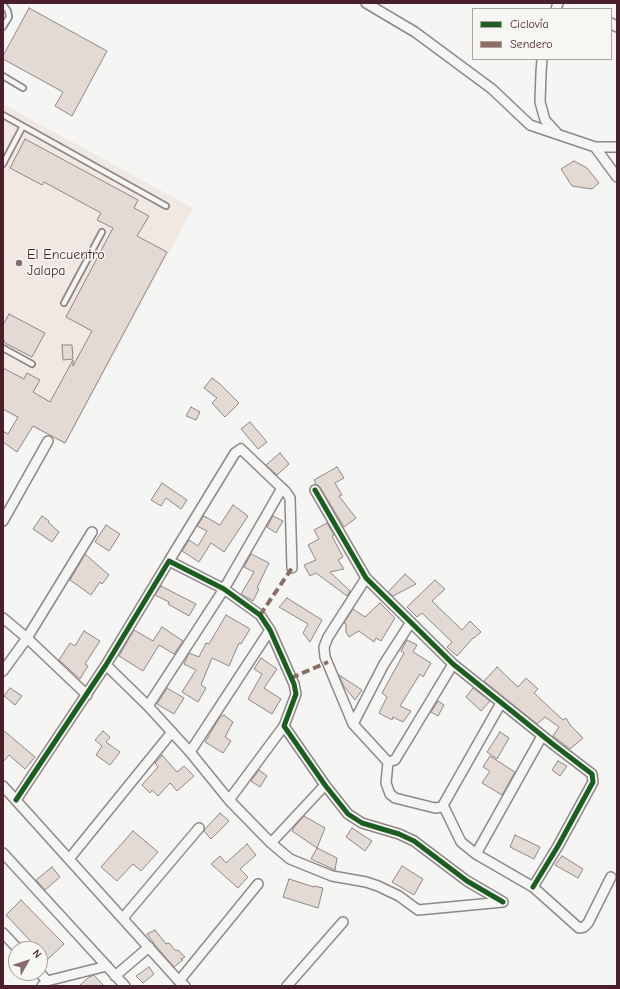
<!DOCTYPE html>
<html>
<head>
<meta charset="utf-8">
<style>
	body { margin:0 }
	#map { position:relative; width:620px; height:989px; overflow:hidden; background:#f5f5f3; font-family:"Comic Neue",sans-serif }
	canvas { display:block }
	.frame { position:absolute; inset:0; border:4px solid #4a1f2b; pointer-events:none }
	.legend { position:absolute; left:472px; top:8px; width:140px; height:52px; box-sizing:border-box; background:#f6f6f2; border:1px solid #b1a0a2; margin:0; padding:5px 7px; list-style:none; font-size:12px; color:#4a1f2b }
	.legend li { display:flex; align-items:center; gap:8px; height:20px }
	.legend b { width:20px; border:1px solid #b1a0a2 }
	.north { position:absolute; left:8px; top:941px; width:40px; height:40px; box-sizing:border-box; background:#f6f6f2; border:1px solid #b1a0a2; border-radius:50%; rotate:51deg; font-size:11px; font-weight:700; line-height:16px; text-align:center; color:#4a1f2b }
	.north::after { content:''; display:block; margin:auto; width:14px; height:18px; background:#866a71; clip-path:polygon(50% 0,100% 100%,50% 72%,0 100%) }
</style>
</head>
<body>
<div id="map">
<canvas width="620" height="989"></canvas>
<div class="frame"></div>
<ul class="legend">
<li><b style="height:5px;background:#1b5e20"></b>Ciclovía</li>
<li><b style="height:5px;background:#8d6e63"></b>Sendero</li>
</ul>
<div class="north">N</div>
</div>
<script>
const c = document.querySelector('canvas').getContext('2d');
c.lineJoin = 'round';
function fillPath(path, color) { c.fillStyle = color; c.fill(path, 'evenodd'); }
const toPath = rows => new Path2D(rows.map(r => 'M' + r).join(''));
function stroke(path, color, width, dash) { c.strokeStyle = color; c.lineWidth = width; c.lineCap = dash ? 'butt' : 'round'; c.setLineDash(dash || []); c.stroke(path); }
function drawText(font, color, halo, rows, align = 'center') {
  c.font = font + ' "Comic Neue",sans-serif'; c.lineWidth = 3; c.setLineDash([]); c.textBaseline = 'middle'; c.strokeStyle = halo; c.fillStyle = color; for (const [text, x, y, turn = 0] of rows) {
    c.save(); c.translate(x, y); c.rotate((+turn || 0) * Math.PI / 180); c.textAlign = isNaN(turn) ? turn : align; if (halo) c.strokeText(text, 0, 0); c.fillText(text, 0, 0); c.restore();
  }
}
const built = toPath([
	[3,104,193,208,65,445,3,411]
]);
const building = toPath([
	[29,8,107,51,72,116,55,106,63,92,3,59,3,56,29,8],
	[25,139,138,200,134,208,149,216,137,236,167,252,65,443,33,426,17,452,3,442,3,431,8,434,18,417,3,409,3,368,24,379,27,373,40,380,33,392,50,402,73,360,73,366,92,331,66,317,113,228,97,220,101,213,44,182,42,185,10,168,25,139],
	[574,161,587,168,599,183,592,189,572,186,561,169,574,161],
	[9,314,45,333,32,357,5,343,3,338,3,325,9,314],
	[62,345,72,345,73,359,63,360,62,345],
	[212,378,220,384,239,403,225,417,212,403,217,398,204,388,212,378],
	[191,407,200,412,196,420,186,416,191,407],
	[250,422,267,442,258,449,241,429,250,422],
	[280,453,289,464,277,475,266,465,280,453],
	[337,467,344,478,335,483,342,495,339,496,356,518,344,527,320,487,316,484,314,480,337,467],
	[162,483,187,500,181,509,166,498,161,506,151,500,162,483],
	[233,505,248,516,224,552,211,543,199,562,182,551,189,540,198,546,207,531,197,526,204,516,220,525,233,505],
	[42,516,49,521,48,522,59,532,52,542,33,529,42,516],
	[273,516,283,521,276,533,267,527,273,516],
	[327,523,334,535,332,536,343,557,338,560,344,569,330,572,350,591,347,596,316,573,310,576,304,565,316,560,308,545,319,539,314,530,327,523],
	[106,525,120,534,109,551,95,542,106,525],
	[85,554,109,575,102,584,100,582,91,595,70,580,85,554],
	[251,554,269,563,257,588,259,589,253,601,241,594,254,572,244,567,251,554],
	[405,574,416,584,393,596,388,592,405,574],
	[435,580,445,589,432,601,462,630,470,621,481,632,474,638,473,638,457,656,447,647,452,642,422,613,417,617,407,607,435,580],
	[161,586,196,604,189,616,168,604,169,602,155,595,161,586],
	[287,598,322,620,310,642,303,633,308,624,279,607,287,598],
	[380,603,395,618,381,641,376,638,374,642,359,631,349,637,346,632,346,624,344,623,353,609,365,617,380,603],
	[226,615,250,629,241,644,239,643,229,666,212,658,201,685,206,688,198,702,182,692,196,670,184,664,189,653,199,657,206,643,209,644,226,615],
	[162,627,183,641,174,654,159,645,143,671,119,656,134,630,153,641,162,627],
	[84,631,100,641,85,664,88,666,80,679,59,660,70,643,75,646,84,631],
	[407,640,417,645,413,652,431,663,423,677,420,674,400,706,411,711,403,722,393,717,392,720,379,713,387,697,382,693,404,653,401,651,407,640],
	[261,658,277,669,264,688,281,699,272,714,248,699,262,674,254,669,261,658],
	[497,667,518,687,526,678,538,689,534,693,563,720,566,718,571,726,583,738,570,749,553,736,559,727,545,717,537,724,484,681,497,667],
	[339,675,362,690,355,700,343,685,339,675],
	[10,688,22,696,15,705,4,696,10,688],
	[167,688,184,698,174,714,157,704,167,688],
	[473,688,490,701,481,711,466,697,473,688],
	[438,701,444,705,438,716,431,712,438,701],
	[224,715,233,722,225,737,231,741,223,753,205,742,220,717,224,715],
	[3,730,35,757,25,769,9,755,3,762,3,730],
	[103,731,110,737,106,742,120,752,110,765,96,755,102,746,95,740,103,731],
	[500,732,509,738,497,759,487,752,500,732],
	[162,755,177,772,184,766,194,776,177,791,170,783,158,796,152,790,150,793,142,785,158,767,155,763,162,755],
	[490,756,515,772,502,795,482,783,490,771,483,767,490,756],
	[558,761,567,766,560,776,552,770,558,761],
	[259,770,267,776,260,787,251,781,259,770],
	[220,813,229,821,211,839,204,831,205,829,220,813],
	[304,816,325,828,317,848,292,831,295,826,304,816],
	[352,828,372,841,365,851,346,837,352,828],
	[133,831,158,852,141,871,133,864,117,881,101,867,133,831],
	[515,835,540,847,534,859,510,847,515,835],
	[247,844,256,855,240,869,248,877,238,888,211,864,220,856,226,863,247,844],
	[317,848,337,858,335,870,311,859,317,848],
	[562,856,583,869,578,878,555,865,562,856],
	[402,866,423,879,414,895,392,882,402,866],
	[52,867,60,877,45,890,36,880,52,867],
	[289,879,314,887,314,886,323,888,318,908,283,897,289,879],
	[21,900,64,944,48,959,40,951,40,949,38,949,6,915,21,900],
	[155,930,166,944,169,943,176,951,178,950,185,957,181,959,183,960,174,967,155,945,147,934,155,930],
	[149,967,154,974,143,983,136,976,149,967],
	[94,975,104,986,79,986,89,977,94,975]
]);
const service = toPath([
	[3,4,8,11,9,17,3,27],
	[3,76,23,88],
	[3,115,166,206],
	[3,164,23,126],
	[64,303,102,232],
	[3,348,32,364]
]);
const minor = toPath([
	[366,3,415,32,492,89,530,125,595,147,617,147],
	[556,9,558,3],
	[611,23,617,27],
	[542,59,541,73,540,102,545,120,556,132],
	[595,147,617,177],
	[315,490,366,578,453,664,554,745,592,774,593,782,558,846,533,887],
	[3,521,48,441],
	[169,561,235,453,241,449,286,492,290,498,292,568],
	[366,578,328,637,324,647,325,657,353,724,388,762,395,760,453,664],
	[3,618,27,638,87,695],
	[106,665,148,706,190,752,229,800,271,843,290,859,332,876,366,882,378,886,399,896,418,910,503,902],
	[3,671,27,638,92,532],
	[148,706,224,589,282,488],
	[353,724,384,664,411,622],
	[190,752,270,630],
	[388,762,386,783,390,794,395,798,435,808,442,807,445,809,461,842,476,854,533,887,579,928,584,927,588,923,611,877],
	[3,786,179,981,185,986],
	[16,800,106,665,169,561,224,589,260,615,270,630,294,684,296,694,284,726,325,785,348,814,362,823,399,834,414,841,467,881,503,902],
	[229,800,284,726],
	[442,807,501,703],
	[271,843,325,785],
	[3,853,125,986],
	[476,854,542,736],
	[69,859,172,732],
	[123,918,199,828],
	[3,933,18,949],
	[40,973,47,981],
	[115,976,149,947],
	[179,981,258,884],
	[42,986,47,981,107,966],
	[287,986,343,922]
]);
const quiet = toPath([
	[260,615,292,568],
	[291,678,328,662]
]);
const cycleway = toPath([
	[315,490,366,578,453,664,554,745,592,774,593,782,558,846,533,887],
	[16,800,106,665,169,561,224,589,260,615,270,630,294,684,296,694,284,726,325,785,348,814,362,823,399,834,414,841,467,881,503,902]
]);
const markers = [
	[19,263,4,"#866a71"]
];
const poiNames = [
	["El Encuentro",27,255],
	["Jalapa",27,271]
];
fillPath(built, '#f1e8e1');
fillPath(building, '#e3dad4');
stroke(building, '#8f8788', 1);
stroke(service, '#8f8788', 8);
stroke(minor, '#8f8788', 12);
stroke(service, '#f5f5f3', 4.5);
stroke(minor, '#f5f5f3', 9);
stroke(quiet, '#8d6e63', 4, [8, 4]);
stroke(cycleway, '#1b5e20', 5);
for (const [x, y, r, color] of markers) { const dot = new Path2D(); dot.arc(x, y, r, 0, 2 * Math.PI); c.fillStyle = color; c.fill(dot); stroke(dot, '#f6f6f2', 1.5); }
drawText('14px', '#4a1f2b', '#f6f6f2', poiNames, 'left');
</script>
</body>
</html>
